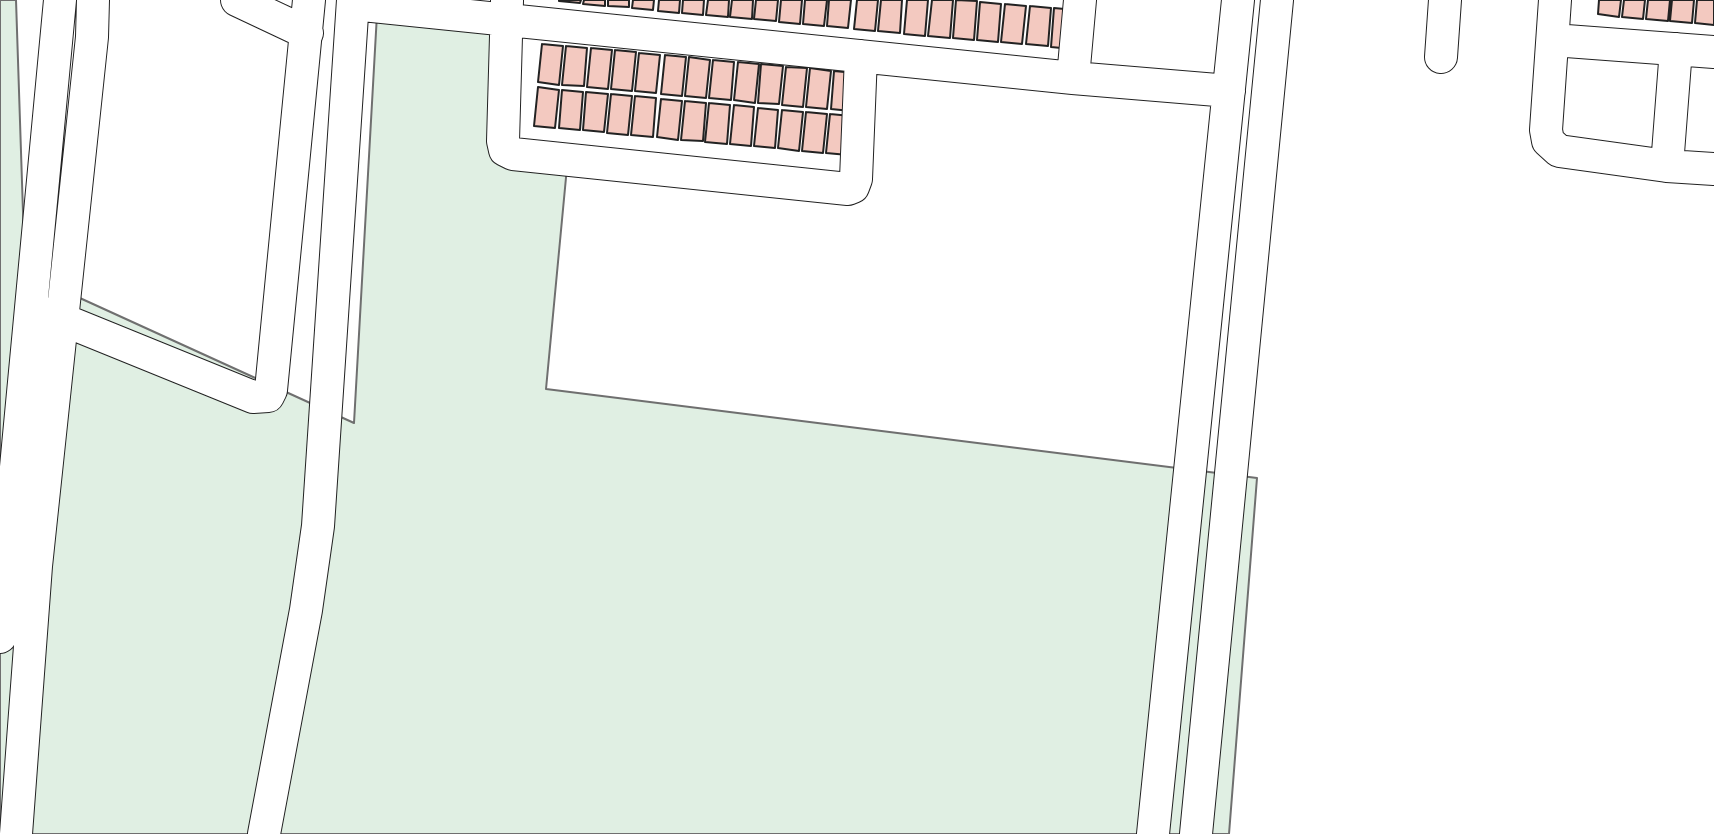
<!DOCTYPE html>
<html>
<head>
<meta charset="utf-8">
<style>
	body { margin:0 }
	canvas { display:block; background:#fff }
</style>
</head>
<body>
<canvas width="1714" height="834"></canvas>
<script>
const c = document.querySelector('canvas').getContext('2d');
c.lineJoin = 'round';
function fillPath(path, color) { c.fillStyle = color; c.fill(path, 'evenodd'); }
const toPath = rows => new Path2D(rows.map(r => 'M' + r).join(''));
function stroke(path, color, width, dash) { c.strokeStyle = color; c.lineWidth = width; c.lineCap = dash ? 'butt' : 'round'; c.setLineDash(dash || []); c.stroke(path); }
const green = toPath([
	[0,0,16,0,25,273,354,423,377,14,506,31,493,160,567,167,546,389,1257,478,1229,834,0,834,0,0]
]);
const building = toPath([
	[559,0,581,0,580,3,559,1,559,0],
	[584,0,605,0,605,6,583,4,584,0],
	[608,0,629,0,629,7,608,6,608,0],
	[633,0,654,0,653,10,632,8,633,0],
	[659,0,680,0,679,13,658,11,659,0],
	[683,0,704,0,703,15,682,13,683,0],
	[708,0,729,0,728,17,706,15,708,0],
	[732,0,753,0,752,19,730,17,732,0],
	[756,0,778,0,776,21,754,19,756,0],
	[781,0,802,0,800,24,779,22,781,0],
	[805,0,827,0,824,26,803,24,805,0],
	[829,0,851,0,848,28,827,26,829,0],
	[857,0,878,0,875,31,854,29,857,0],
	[881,0,902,0,900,33,878,31,881,0],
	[907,0,928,0,925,36,904,34,907,0],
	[932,0,953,0,950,38,928,36,932,0],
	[956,0,977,1,974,40,953,38,956,0],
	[1599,0,1621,0,1619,17,1598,14,1599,0],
	[1624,0,1645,0,1643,19,1622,17,1624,0],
	[1648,0,1670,0,1668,21,1646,19,1648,0],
	[1672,0,1694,0,1692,23,1670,21,1672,0],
	[1697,0,1714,0,1714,25,1695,23,1697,0],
	[980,2,1001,4,998,42,977,40,980,2],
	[1005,4,1026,6,1022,44,1001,42,1005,4],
	[1030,6,1051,8,1048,46,1026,44,1030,6],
	[1054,8,1075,10,1072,49,1051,47,1054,8],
	[542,44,563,46,559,85,538,82,542,44],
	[566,46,587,48,584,86,562,85,566,46],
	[591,48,612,50,608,89,587,87,591,48],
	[615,50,636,52,632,91,611,89,615,50],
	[639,53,660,55,656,93,635,91,639,53],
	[665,55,686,57,682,96,661,94,665,55],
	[689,57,710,60,706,98,685,96,689,57],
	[713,60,734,62,731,100,709,98,713,60],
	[738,62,759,64,755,103,734,100,738,62],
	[761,64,783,66,779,104,758,103,761,64],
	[786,67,807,68,803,107,782,105,786,67],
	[810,68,831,71,827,109,806,107,810,68],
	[834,71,855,73,851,111,831,109,834,71],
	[538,87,559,90,555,128,534,126,538,87],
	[562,90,583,92,580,130,559,128,562,90],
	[586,92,608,94,604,132,583,130,586,92],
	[611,94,632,96,628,135,607,133,611,94],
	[635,96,656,98,653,137,631,135,635,96],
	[661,99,682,101,678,140,657,137,661,99],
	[685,101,706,103,703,141,681,140,685,101],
	[709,103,730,105,727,144,705,142,709,103],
	[734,105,754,107,751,146,730,144,734,105],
	[758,108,778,110,775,148,754,146,758,108],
	[782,110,803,112,799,151,778,148,782,110],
	[806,112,827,114,823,153,802,151,806,112],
	[830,114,851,116,848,155,826,153,830,114]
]);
const minor = toPath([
	[237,0,307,33],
	[1555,0,1546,130,1548,141,1559,151,1667,166,1714,169],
	[507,1,503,141,505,150,513,154,848,189,853,187,856,179,861,56],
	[353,4,1073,78,1229,91],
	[1553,40,1714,52],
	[1441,57,1445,0],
	[1073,78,1080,0],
	[1667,166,1676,49],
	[31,309,61,319,253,397,268,396,271,390,309,0],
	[0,637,60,0],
	[16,834,36,566,92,37,93,0],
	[264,834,306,610,318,526,353,0],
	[1153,834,1238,0],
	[1196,834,1277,0]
]);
fillPath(green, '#e0efe3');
stroke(green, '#6f6f6f', 2);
fillPath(building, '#f3c9c0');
stroke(building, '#222', 2);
stroke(minor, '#222', 34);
stroke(minor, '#fff', 32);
</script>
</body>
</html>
